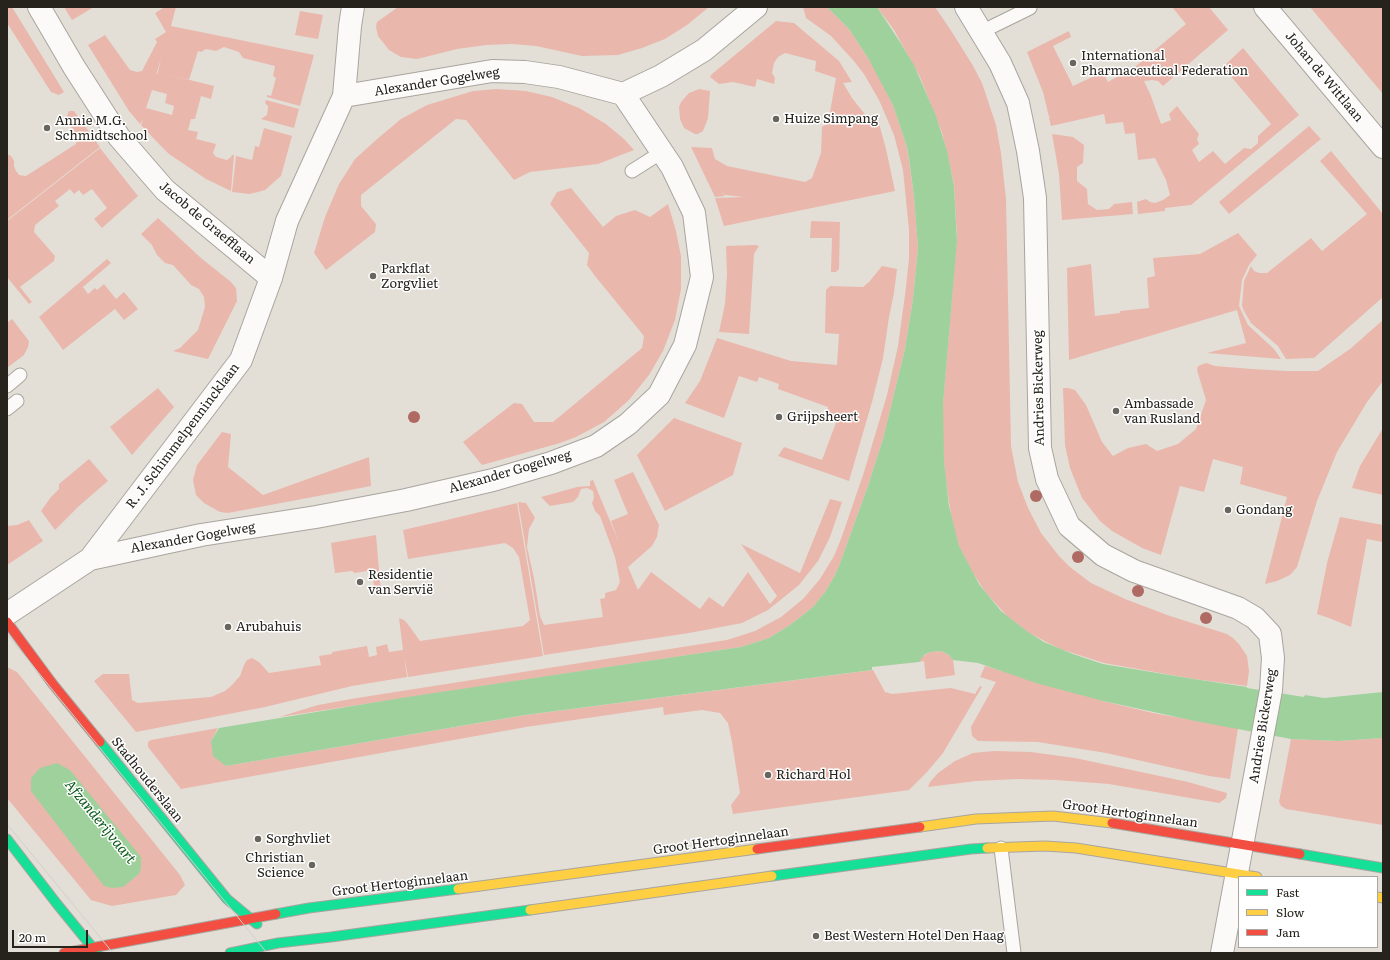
<!DOCTYPE html>
<html>
<head>
<meta charset="utf-8">
<style>
	body { margin:0 }
	#map { position:relative; width:1390px; height:960px; overflow:hidden; background:#e3dfd7; font-family:Literata,serif }
	canvas { display:block }
	.frame { position:absolute; inset:0; border:8px solid #26231d; pointer-events:none }
	.legend { position:absolute; left:1238px; top:876px; width:140px; height:72px; box-sizing:border-box; background:#fff; border:1px solid #a8a7a5; margin:0; padding:5px 7px; list-style:none; font-size:12px; color:#26231d }
	.legend li { display:flex; align-items:center; gap:8px; height:20px }
	.legend b { width:20px; border:1px solid #a8a7a5 }
	.scale { position:absolute; left:12px; top:930px; width:76px; height:18px; box-sizing:border-box; border:2px solid #26231d; border-top:0; padding-left:5px; font-size:12px; line-height:14px; white-space:nowrap; color:#26231d; -webkit-text-stroke:3px #fff; paint-order:stroke }
</style>
</head>
<body>
<div id="map">
<canvas width="1390" height="960"></canvas>
<div class="frame"></div>
<ul class="legend">
<li><b style="height:5px;background:#16e098"></b>Fast</li>
<li><b style="height:5px;background:#ffcf43"></b>Slow</li>
<li><b style="height:5px;background:#f24e42"></b>Jam</li>
</ul>
<div class="scale">20 m</div>
</div>
<script>
const c = document.querySelector('canvas').getContext('2d');
c.lineJoin = 'round';
function fillPath(path, color) { c.fillStyle = color; c.fill(path, 'evenodd'); }
const toPath = rows => new Path2D(rows.map(r => 'M' + r).join(''));
function stroke(path, color, width, dash) { c.strokeStyle = color; c.lineWidth = width; c.lineCap = dash ? 'butt' : 'round'; c.setLineDash(dash || []); c.stroke(path); }
function drawText(font, color, halo, rows, align = 'center') {
  c.font = font + ' Literata,serif'; c.lineWidth = 3; c.setLineDash([]); c.textBaseline = 'middle'; c.strokeStyle = halo; c.fillStyle = color; for (const [text, x, y, turn = 0] of rows) {
    c.save(); c.translate(x, y); c.rotate((+turn || 0) * Math.PI / 180); c.textAlign = isNaN(turn) ? turn : align; if (halo) c.strokeText(text, 0, 0); c.fillText(text, 0, 0); c.restore();
  }
}
const green = toPath([
	[7,7,12,7,64,92,59,95,51,92,7,23],
	[64,7,94,7,72,20],
	[165,7,176,7,171,26,314,55,300,106,267,97,267,95,271,96,276,78,273,76,275,66,243,58,239,52,224,47,216,51,206,49,201,52,198,51,189,80,158,72,161,59,156,75,158,72,214,86,211,99,201,96,195,119,191,119,188,130,198,132,196,139,216,144,213,153,216,157,227,160,231,157,232,155,234,155,231,191,206,179,169,154,158,143,141,125,143,119,140,124,129,111,88,45,105,35,130,70,137,72,142,71,157,42,155,39,166,32,155,13],
	[152,90,167,94,165,103,174,106,172,115,146,108],
	[398,7,709,7,687,25,665,39,642,48,618,55,582,56,536,46,512,44,486,45,457,49,417,59,401,57,389,50,378,36,376,27,377,22],
	[803,7,827,7,849,29,868,58,884,85,893,105,907,147,914,196,918,248,913,299,905,349,883,439,868,486,839,566,834,577,825,592,813,607,790,625,769,638,741,647,279,717,318,705,357,698,727,640,755,631,781,617,803,599,820,579,834,556,841,539,864,472,887,395,898,346,905,295,909,259,909,230,903,170,894,135,879,100,864,74,853,60,831,36,806,18],
	[877,7,935,7,950,29,972,64,982,83,996,125,1001,153,1006,199,1011,446,1018,482,1028,508,1041,533,1059,556,1070,567,1091,583,1125,599,1170,616,1227,634,1233,638,1239,644,1247,656,1249,671,1247,686,1194,679,1104,663,1060,649,1029,633,1008,617,986,593,971,570,959,547,952,522,945,474,943,446,943,403,957,238,954,184,942,133,920,77,894,30],
	[1172,7,1209,7,1228,30,1163,86,1158,81,1152,80,1144,81,1151,96,1161,124,1171,120,1169,114,1177,106,1199,134,1197,139,1199,144,1192,150,1199,162,1213,151,1225,164,1244,148,1251,149,1258,143,1258,136,1271,124,1223,67,1243,48,1299,115,1191,205,1165,208,1165,211,1138,214,1137,202,1146,199,1150,202,1155,203,1163,200,1170,195,1166,180,1155,158,1138,160,1135,133,1125,134,1123,122,1106,124,1104,114,1051,126,1049,118,1051,116,1049,117,1043,92,1027,52,1069,31,1071,37,1053,46,1073,86,1103,72,1108,82,1136,66,1186,24],
	[1310,7,1383,7,1383,94],
	[300,11,323,15,318,39,295,35],
	[776,21,794,23,839,61,852,82,843,83,852,98,867,117,878,120,886,149,895,191,724,226,715,198,744,197,725,195,721,191,725,196,715,197,691,147,712,148,715,159,727,166,805,182,812,178,821,153,822,127,826,124,829,118,836,78,815,71,816,61,785,53,778,57,774,63,772,73,775,78,774,84,757,79,755,87,733,82,719,84,710,77,712,74],
	[497,89,526,91,552,97,579,108,606,124,624,139,634,150,598,164,530,172,514,180,466,120,456,119,361,195,361,206,376,224,375,232,326,270,314,253,325,217,339,184,355,159,376,140,401,119,427,105,473,91],
	[699,89,710,91,708,118,703,131,698,134,695,134,684,128,680,119,679,107,681,102,689,93],
	[266,100,299,109,294,128,261,119,267,115,268,108,268,106,265,103],
	[69,111,74,111,100,147,7,220,7,154,11,156,14,161,14,166,16,171,19,175,26,176,76,144,77,137,66,118],
	[1309,126,1321,139,1229,214,1219,202],
	[264,128,292,136,281,176,265,190,258,192,249,194,232,192,236,156,252,160,255,146,259,147],
	[1052,134,1073,137,1084,145,1083,163,1077,167,1077,181,1087,189,1088,204,1097,210,1109,209,1114,204,1132,202,1133,214,1062,220,1059,174],
	[100,148,138,196,102,228,94,219,107,208,92,189,83,195,79,190,74,194,70,189,55,201,59,206,35,225,34,232,55,256,54,261,20,287,32,302,29,304,7,277,7,241,8,239,7,237,7,221],
	[1331,151,1383,214,1383,297,1314,358,1286,359,1278,346,1251,323,1244,311,1242,306,1244,281,1251,266,1254,271,1259,273,1267,273,1311,238,1322,251,1367,214,1320,161],
	[571,188,603,227,616,216,635,210,650,217,668,204,676,231,681,256,681,289,675,320,663,351,649,375,629,400,604,422,576,437,560,443,482,465,463,442,514,403,522,404,534,422,553,422,642,348,644,336,595,276,587,265,589,253,550,204,557,192],
	[158,218,201,258,198,260,201,258,231,282,236,288,237,301,208,359,173,351,180,348,198,330,205,307,204,297,199,289,191,285,173,265,165,263,157,255,152,245,141,234],
	[811,221,840,222,839,269,836,272,831,272,832,238,810,238],
	[1238,233,1257,255,1249,265,1242,280,1239,306,1248,325,1274,349,1281,359,1207,353,1246,343,1237,310,1069,360,1067,268,1091,264,1095,316,1120,313,1120,311,1149,308,1147,278,1155,276,1153,258,1200,254],
	[756,245,759,246,754,254,749,334,719,332,725,304,727,275,726,246],
	[107,259,111,263,83,287,88,294,95,288,97,290,104,284,116,299,124,292,138,309,124,320,115,309,63,350,39,317],
	[882,266,897,269,894,293,889,317,883,358,872,402,849,481,778,456,784,447,822,460,837,420,826,415,828,407,778,389,779,384,759,377,757,382,739,376,724,418,685,403,700,381,717,338,791,361,837,365,839,334,825,333,826,290,830,286,863,287,869,282],
	[12,319,29,341,28,347,24,355,7,368,7,323],
	[1383,320,1383,381,1367,402,1337,452,1317,501,1297,567,1290,575,1277,581,1265,584,1287,497,1240,484,1243,467,1213,459,1204,492,1180,486,1161,555,1142,548,1112,531,1100,521,1082,498,1070,468,1065,445,1063,388,1068,388,1075,390,1086,405,1102,442,1113,456,1128,448,1146,444,1157,451,1178,444,1196,429,1206,400,1197,370,1198,366,1206,363,1215,366,1252,369,1287,371,1318,371,1350,349],
	[158,388,174,407,132,455,110,427],
	[674,418,742,443,733,475,665,511,637,455],
	[1383,428,1383,495,1352,488,1360,466],
	[222,432,231,434,228,467,263,495,369,457,371,486,228,513,220,512,204,503,196,495,193,480,197,465],
	[89,459,108,481,79,506,55,530,41,511,51,497,59,489,59,484],
	[633,472,659,525,657,537,652,546,628,567,638,590,651,572,700,609,709,597,723,607,748,572,770,604,777,596,741,544,800,573,830,499,842,502,830,537,818,561,799,585,768,610,742,623,689,633,544,655,518,502,526,503,535,518,529,529,527,547,534,578,540,616,544,625,603,617,600,599,605,598,605,593,616,590,620,582,615,557,600,516,595,511,592,503,594,498,593,491,587,488,581,489,578,497,573,502,550,506,541,497,577,487,590,486,590,481,593,480,620,545,611,521,628,514,614,480],
	[517,503,543,656,408,677,404,655,407,677,352,686,265,707,136,732,94,681,103,674,129,674,132,700,138,703,211,697,225,691,232,685,240,676,244,665,247,660,252,658,259,662,269,673,321,665,319,656,332,654,332,652,367,646,369,657,377,655,376,647,387,644,389,652,403,650,399,618,404,620,407,623,420,641,523,626,530,620,519,557,513,548,505,543,408,559,403,530,451,519],
	[1340,517,1383,525,1383,542,1367,539,1351,627,1329,618,1317,614,1327,563],
	[29,520,43,541,7,565,7,526,17,525],
	[376,535,381,593,375,594,372,570,355,573,352,571,335,573,331,543],
	[941,651,949,655,953,660,955,675,926,679,924,661,919,662,920,658,930,652],
	[985,666,1103,701,1153,713,1238,728,1230,779,1209,776,1106,753,1038,742,978,741,972,736,971,727,996,682,980,677],
	[7,667,17,672,180,875,185,885,176,895,112,906,91,900,7,798],
	[139,874,122,887,104,886],
	[873,670,885,692,892,694,951,688,975,694,980,686,982,687,943,753,927,772,909,790,733,814,731,805,740,793,732,742,728,723,720,713,702,710,664,715,663,707,526,727,181,789,148,747,148,742,151,740,218,728,211,741,226,766,526,715],
	[1383,738,1383,825,1286,809,1281,806,1279,802,1291,739,1339,741],
	[994,751,1031,752,1075,758,1188,782,1227,793,1226,798,1219,803,1109,784,1056,780,1018,779,976,781,928,787,930,782,938,773,955,761,973,753]
]);
const water = toPath([
	[827,7,877,7,900,42,914,65,936,116,947,151,954,186,957,241,943,404,944,461,949,506,959,546,979,584,1001,611,1028,632,1044,642,1073,654,1103,664,1194,679,1247,687,1247,688,1304,697,1305,695,1324,698,1383,692,1383,738,1339,741,1291,739,1195,721,1103,701,1036,683,978,663,953,660,949,655,941,651,930,652,924,655,919,662,872,667,872,670,525,715,226,766,213,756,211,741,219,728,401,698,741,647,769,638,790,625,813,607,825,592,834,577,839,566,868,486,883,439,905,349,913,299,918,248,914,196,909,159,907,147,893,105,868,58,849,29],
	[57,763,70,770,141,857,141,868,139,874,123,887,112,888,104,886,31,791,31,778,40,768]
]);
const lane = toPath([
	[981,32,1030,8],
	[632,171,662,152],
	[7,386,20,375],
	[7,409,17,401],
	[1001,848,1014,953]
]);
const street = toPath([
	[39,7,74,67,119,137,165,190,271,278],
	[966,7,1000,63,1018,103,1028,151,1035,198,1040,448,1047,479,1069,526,1103,555,1134,571,1238,608,1255,618,1270,634,1273,658,1271,690,1222,953],
	[1265,7,1383,147],
	[623,94,661,76,704,50,756,7],
	[90,559,201,535,316,517,406,500,493,480,551,463,596,446,628,424,659,395,685,345,702,277,694,213,672,167,623,94,559,77,525,72,492,71,344,96],
	[7,614,90,559,241,360,271,278,287,221,344,96,350,26,353,7]
]);
const fast = toPath([
	[100,742,227,899,257,924],
	[7,839,57,904,97,953],
	[1300,854,1383,868],
	[772,876,971,849,987,848],
	[276,914,309,908,458,889],
	[230,953,278,943,331,937,530,910]
]);
const slow = toPath([
	[920,827,976,819,1053,816,1112,823],
	[987,848,1045,846,1076,848,1257,877],
	[458,889,757,849],
	[1377,897,1383,898],
	[530,910,772,876]
]);
const jam = toPath([
	[7,622,52,683,100,742],
	[1112,823,1300,854],
	[757,849,920,827],
	[64,953,276,914]
]);
const tram = toPath([
	[7,634,267,953],
	[7,824,113,953]
]);
const trees = [
	[414,417],
	[1036,496],
	[1078,557],
	[1138,591],
	[1206,618]
];
const markers = [
	[1073,63,4,"#68655e"],
	[776,119,4,"#68655e"],
	[47,128,4,"#68655e"],
	[373,276,4,"#68655e"],
	[1116,411,4,"#68655e"],
	[779,417,4,"#68655e"],
	[1228,510,4,"#68655e"],
	[360,582,4,"#68655e"],
	[228,627,4,"#68655e"],
	[768,775,4,"#68655e"],
	[258,839,4,"#68655e"],
	[312,865,4,"#68655e"],
	[816,936,4,"#68655e"]
];
const poiNames = [
	["International",1081,56],
	["Pharmaceutical Federation",1081,71],
	["Huize Simpang",784,119],
	["Annie M.G.",55,121],
	["Schmidtschool",55,136],
	["Parkflat",381,269],
	["Zorgvliet",381,284],
	["Ambassade",1124,404],
	["van Rusland",1124,419],
	["Grijpsheert",787,417],
	["Gondang",1236,510],
	["Residentie",368,575],
	["van Servië",368,590],
	["Arubahuis",236,627],
	["Richard Hol",776,775],
	["Sorghvliet",266,839],
	["Christian",304,858,"right"],
	["Science",304,873,"right"],
	["Best Western Hotel Den Haag",824,936]
];
const streetNames = [
	["Johan de Wittlaan",1324,77,50],
	["Alexander Gogelweg",437,82,-9],
	["Jacob de Graefflaan",207,223,40],
	["Andries Bickerweg",1039,388,-91],
	["R. J. Schimmelpennincklaan",183,436,-53],
	["Alexander Gogelweg",510,472,-16],
	["Alexander Gogelweg",193,538,-10],
	["Andries Bickerweg",1263,726,-81],
	["Stadhouderslaan",147,780,51],
	["Groot Hertoginnelaan",1130,814,8],
	["Groot Hertoginnelaan",721,841,-8],
	["Groot Hertoginnelaan",400,884,-7]
];
const waterNames = [
	["Afzanderijvaart",100,822,51]
];
fillPath(green, '#eab7ac');
fillPath(water, '#9fd19d');
stroke(lane, '#a8a59e', 15);
stroke(street, '#a8a59e', 24);
stroke(fast, '#a8a59e', 11);
stroke(slow, '#a8a59e', 11);
stroke(jam, '#a8a59e', 11);
stroke(lane, '#fbfaf9', 13);
stroke(street, '#fbfaf9', 22);
stroke(fast, '#16e098', 9);
stroke(slow, '#ffcf43', 9);
stroke(jam, '#f24e42', 9);
stroke(tram, '#d1d0cd', 1);
c.fillStyle = '#af6a63';
for (const [x, y] of trees) { c.beginPath(); c.arc(x, y, 6, 0, 2 * Math.PI); c.fill(); }
for (const [x, y, r, color] of markers) { const dot = new Path2D(); dot.arc(x, y, r, 0, 2 * Math.PI); c.fillStyle = color; c.fill(dot); stroke(dot, '#fff', 1.5); }
drawText('13px', '#26231d', '#fff', poiNames, 'left');
drawText('13px', '#26231d', '#fff', streetNames);
drawText('italic 14px', '#095916', '#fff', waterNames);
</script>
</body>
</html>
